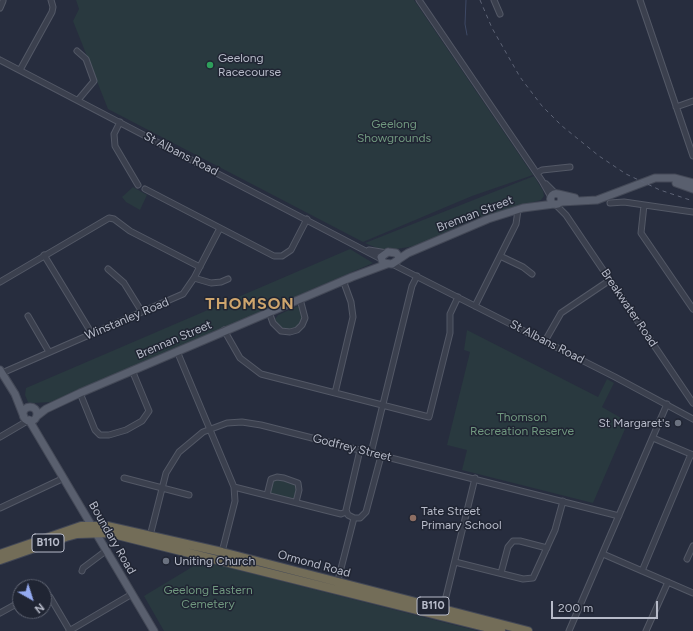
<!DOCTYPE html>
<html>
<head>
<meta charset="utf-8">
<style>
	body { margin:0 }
	#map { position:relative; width:693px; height:631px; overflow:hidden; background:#272d3e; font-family:Figtree,sans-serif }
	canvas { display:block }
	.north { position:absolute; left:12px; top:579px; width:40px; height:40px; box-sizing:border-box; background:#202533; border:1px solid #5c616f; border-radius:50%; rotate:141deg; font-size:11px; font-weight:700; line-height:16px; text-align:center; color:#b7bbc9 }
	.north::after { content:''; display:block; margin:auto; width:14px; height:18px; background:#94aaf1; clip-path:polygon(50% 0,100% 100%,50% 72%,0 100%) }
	.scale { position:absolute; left:551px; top:601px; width:107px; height:18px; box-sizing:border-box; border:2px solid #b7bbc9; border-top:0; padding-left:5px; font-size:12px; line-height:14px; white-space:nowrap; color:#b7bbc9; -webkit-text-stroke:3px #202533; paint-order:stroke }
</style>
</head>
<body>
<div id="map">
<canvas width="693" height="631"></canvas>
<div class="north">N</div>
<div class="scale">200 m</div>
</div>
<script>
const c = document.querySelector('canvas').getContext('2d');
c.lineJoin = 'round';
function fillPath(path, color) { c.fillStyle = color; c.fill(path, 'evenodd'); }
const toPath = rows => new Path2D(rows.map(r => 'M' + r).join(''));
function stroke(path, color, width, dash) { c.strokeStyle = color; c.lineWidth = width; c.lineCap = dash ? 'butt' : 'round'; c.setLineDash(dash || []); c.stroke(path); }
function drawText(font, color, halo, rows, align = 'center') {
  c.font = font + ' Figtree,sans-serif'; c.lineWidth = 3; c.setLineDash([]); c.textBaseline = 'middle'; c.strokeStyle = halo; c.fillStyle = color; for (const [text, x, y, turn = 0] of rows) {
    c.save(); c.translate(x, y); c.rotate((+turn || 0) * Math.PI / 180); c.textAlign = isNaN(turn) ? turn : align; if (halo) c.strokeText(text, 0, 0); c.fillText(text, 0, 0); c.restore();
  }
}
const green = toPath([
	[76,0,414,0,533,175,472,196,363,242,108,109,73,21,79,9],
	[534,176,543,191,544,196,541,200,474,219,415,246,384,251,365,243],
	[133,187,147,195,140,210,126,202,122,197],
	[350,249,373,263,52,402,33,403,28,402,25,395,26,388],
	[298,306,302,310,302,318,297,327,286,330,281,328,276,323,275,319,278,315],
	[467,330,598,397,607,379,614,383,602,407,628,422,593,503,462,470,467,450,447,445,470,352,464,350],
	[274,479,286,480,297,485,294,499,272,495,270,491],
	[202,561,478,631,164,631,144,596]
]);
const stream = toPath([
	[466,0,465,24,467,35]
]);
const minor = toPath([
	[419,0,542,181,551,197],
	[494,0,500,14],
	[640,0,693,156],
	[0,8,3,1],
	[77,51,86,59,94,81,78,100],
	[0,60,381,259],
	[20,70,52,12,53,7,51,0],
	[676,107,693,101],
	[120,122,114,134,115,146,138,185],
	[537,173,542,170,570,167],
	[546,184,555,193],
	[145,189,274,256,282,256,291,250,307,219],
	[610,203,624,202,693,212],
	[555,204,566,215,693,403],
	[644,205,641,233,693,309],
	[369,250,387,253],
	[44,255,92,334],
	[500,256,523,267,532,274],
	[392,264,615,377,693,419],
	[108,269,124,283,142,312],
	[194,278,211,283,221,282,228,279],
	[0,282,109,218,114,219,130,231,200,267],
	[475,306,516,224,518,210],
	[269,312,273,323,281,331,290,332,297,330,302,325,305,318,300,299],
	[28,316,49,352],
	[224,330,240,358,261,374,429,417,450,333,450,314,458,297],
	[545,341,561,313,610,280],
	[177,351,234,487,235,501,222,552],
	[2,373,183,294,194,278,220,228],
	[80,393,95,430,100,435,109,435,126,430,142,421,149,411,132,370],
	[335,393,353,317,351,302,343,280],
	[0,437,29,420],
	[653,438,693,455],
	[360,450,346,510,348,515,354,518,360,518,366,512,381,456],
	[371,453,412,286,417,276],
	[124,478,189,495],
	[234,487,341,514,346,512],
	[267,495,271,479,277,477,284,478,298,483,299,490,296,502],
	[0,508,64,478],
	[150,536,166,473,179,452,203,432,227,423,242,422,261,425,619,516],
	[603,554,693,593],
	[687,559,693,546],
	[455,562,523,579,533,578,555,530,563,501],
	[82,571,83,568,107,550],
	[642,571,691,454],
	[501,573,508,547,513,541,520,541,547,548],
	[337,584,354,518],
	[44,592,50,597,70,631],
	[443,609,475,478],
	[0,613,20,602],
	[69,631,132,594],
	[569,631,667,404],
	[646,631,668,582]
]);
const major = toPath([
	[676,183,693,189],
	'550.5 199a5.5 5.5 0 1 1 11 0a5.5 5.5 0 1 1-11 0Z',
	[558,194,575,198],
	[561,202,597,200,655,178,675,178,693,183],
	[388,252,396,253,399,257,398,260,392,264,383,263,381,257,388,252],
	[399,259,408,253,488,219,523,208,554,204],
	[0,370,15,394,24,417],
	'23 414a7 7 0 1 1 14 0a7 7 0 1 1-14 0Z',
	[37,416,46,409,80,393,352,277,387,264],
	[29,420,154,631]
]);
const highway = toPath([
	[0,554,81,526,107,526,222,552,528,631],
	[0,560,66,537,77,534,109,533,501,631]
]);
const rail = toPath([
	[480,0,492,28,520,77,542,106,562,126,599,156,626,174,660,190,693,201]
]);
const markers = [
	[210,65,4,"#2e9e5b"],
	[678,423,4,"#6b7280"],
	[413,518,4,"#8d6e63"],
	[166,561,4,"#6b7280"]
];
const shields = [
	[48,543,32],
	[433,606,32]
];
const shieldNames = [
	["B110",48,543],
	["B110",433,606]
];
const poiNames = [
	["Geelong",218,58],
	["Racecourse",218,72],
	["St Margaret's",670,423,"right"],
	["Tate Street",421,511],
	["Primary School",421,525],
	["Uniting Church",174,561]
];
const parkNames = [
	["Geelong",394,124],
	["Showgrounds",394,138],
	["Thomson",522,417],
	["Recreation Reserve",522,431],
	["Geelong Eastern",208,590],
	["Cemetery",208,604]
];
const streetNames = [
	["St Albans Road",181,154,27],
	["Brennan Street",475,214,-21],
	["Breakwater Road",629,308,56],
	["Winstanley Road",127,319,-23],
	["Brennan Street",174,340,-23],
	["St Albans Road",547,342,27],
	["Godfrey Street",352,448,14],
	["Boundary Road",112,538,60],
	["Ormond Road",314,564,15]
];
const districtNames = [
	["THOMSON",250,304]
];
fillPath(green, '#29393f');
stroke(stream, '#3e4965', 1);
stroke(minor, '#535866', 7);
stroke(major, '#444957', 9);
stroke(highway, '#434856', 10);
stroke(minor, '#3b404e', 5);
stroke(major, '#595f6e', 7);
stroke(highway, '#736d58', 8);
stroke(rail, '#5d6375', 1, [4, 4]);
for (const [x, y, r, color] of markers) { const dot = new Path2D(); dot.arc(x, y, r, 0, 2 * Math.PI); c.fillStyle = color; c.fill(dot); stroke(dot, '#202533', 1.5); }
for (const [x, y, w] of shields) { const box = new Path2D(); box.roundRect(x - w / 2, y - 9, w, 18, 3); c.fillStyle = '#202533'; c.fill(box); stroke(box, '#b7bbc9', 1); }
drawText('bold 11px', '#b7bbc9', null, shieldNames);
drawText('12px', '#b7bbc9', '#202533', poiNames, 'left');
drawText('12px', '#70987f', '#202533', parkNames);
drawText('12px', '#b7bbc9', '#202533', streetNames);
c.letterSpacing = '1px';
drawText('bold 16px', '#cea56d', '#202533', districtNames);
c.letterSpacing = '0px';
</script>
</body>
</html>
